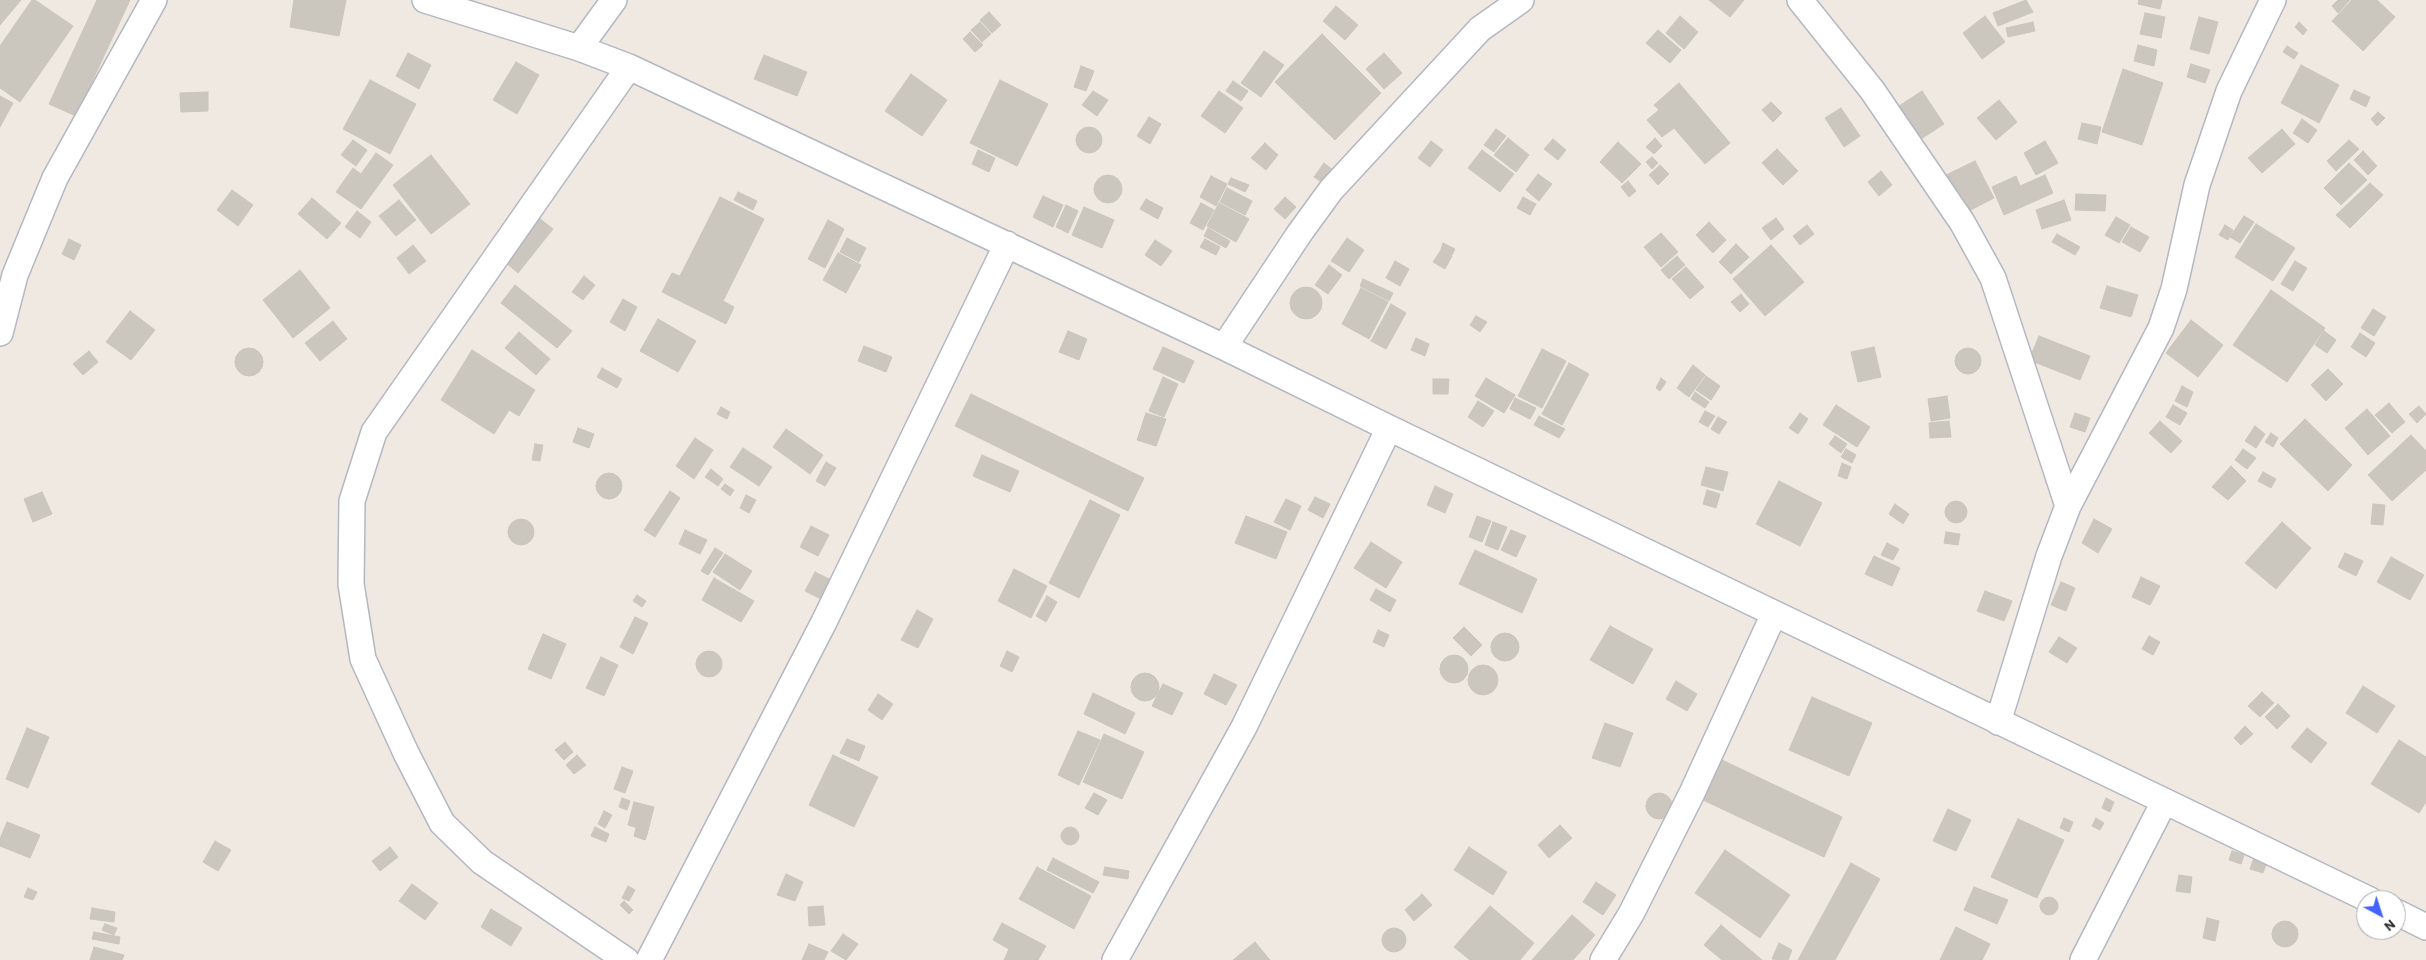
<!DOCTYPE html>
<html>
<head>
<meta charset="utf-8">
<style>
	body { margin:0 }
	#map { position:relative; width:2426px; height:960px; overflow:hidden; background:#efe9e1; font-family:Barlow,sans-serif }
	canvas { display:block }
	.north { position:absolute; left:2356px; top:890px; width:50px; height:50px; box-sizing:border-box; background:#fff; border:1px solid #ababab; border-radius:50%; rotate:140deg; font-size:14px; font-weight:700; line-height:20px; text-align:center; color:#2e2e2e }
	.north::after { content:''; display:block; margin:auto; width:18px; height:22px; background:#4264fb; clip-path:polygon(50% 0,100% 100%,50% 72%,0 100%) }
</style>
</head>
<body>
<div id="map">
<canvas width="2426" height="960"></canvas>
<div class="north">N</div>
</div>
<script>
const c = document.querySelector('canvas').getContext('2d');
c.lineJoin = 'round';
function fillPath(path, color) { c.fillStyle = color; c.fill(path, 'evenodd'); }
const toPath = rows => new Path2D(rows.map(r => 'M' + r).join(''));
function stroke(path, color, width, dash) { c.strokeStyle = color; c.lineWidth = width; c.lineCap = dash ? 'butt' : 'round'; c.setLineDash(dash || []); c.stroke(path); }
const building = toPath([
	[0,0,21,0,0,25,0,0],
	[32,0,35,0,73,26,20,102,0,88,0,46,32,0],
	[97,0,130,0,76,116,49,104,97,0],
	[294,0,346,0,339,36,290,27,294,0],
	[1709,0,1744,0,1730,17,1709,0],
	[2026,0,2033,12,1998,26,1993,13,2026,0],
	[2139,0,2162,0,2160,9,2138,4,2139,0],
	[2338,0,2350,0,2338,13,2332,6,2338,0],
	[2352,0,2377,0,2395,17,2363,51,2332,21,2352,0],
	[1336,6,1358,25,1345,40,1323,21,1336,6],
	[989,12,1001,25,992,33,980,20,989,12],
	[2145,13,2165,17,2161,38,2140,34,2145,13],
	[1680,16,1698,32,1684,49,1666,33,1680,16],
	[1985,16,2005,42,1982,59,1963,33,1985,16],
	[2199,17,2218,22,2209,54,2190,49,2199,17],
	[980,22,991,34,982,42,971,30,980,22],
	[2033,22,2035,31,2008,37,2006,28,2033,22],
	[2299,22,2307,30,2303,35,2295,27,2299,22],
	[1658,30,1681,50,1670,63,1646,43,1658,30],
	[970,32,983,45,975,52,963,39,970,32],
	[1322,34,1381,93,1335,140,1275,82,1322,34],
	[2138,45,2157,50,2154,66,2134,61,2138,45],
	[2287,46,2298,53,2294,59,2283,52,2287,46],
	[1264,51,1284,65,1261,97,1241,83,1264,51],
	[408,53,431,65,419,89,396,76,408,53],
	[1384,53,1402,73,1384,89,1366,69,1384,53],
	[764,55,807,72,797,96,754,79,764,55],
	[516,62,539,75,517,114,493,100,516,62],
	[2191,64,2210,70,2205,83,2187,77,2191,64],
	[2301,65,2339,85,2319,123,2281,103,2301,65],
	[1081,66,1094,71,1086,91,1074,87,1081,66],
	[2123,69,2163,83,2142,145,2102,132,2123,69],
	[911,74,947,100,922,136,885,111,911,74],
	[370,80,416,104,390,154,343,129,370,80],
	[1000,80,1048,104,1017,166,970,143,1000,80],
	[1233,81,1248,91,1241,101,1226,91,1233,81],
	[1679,83,1730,143,1705,164,1674,128,1662,137,1647,120,1659,110,1654,105,1679,83],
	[2354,90,2370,97,2366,107,2350,99,2354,90],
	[1093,91,1108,100,1097,116,1082,105,1093,91],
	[1219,91,1243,108,1225,133,1201,116,1219,91],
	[1922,91,1944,124,1921,139,1899,106,1922,91],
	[208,92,208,111,181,112,180,93,208,92],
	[0,96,13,103,0,127,0,96],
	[1999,100,2017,122,1996,140,1977,118,1999,100],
	[1771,102,1782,113,1773,122,1762,110,1771,102],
	[1841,108,1860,136,1844,147,1825,118,1841,108],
	[2378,112,2385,118,2377,126,2371,119,2378,112],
	[1149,117,1161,124,1150,144,1137,136,1149,117],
	[2302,119,2317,130,2308,143,2293,133,2302,119],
	[2082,123,2101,127,2097,144,2078,139,2082,123],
	'1076 140a13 13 0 1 1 26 0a13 13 0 1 1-26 0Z',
	[1496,129,1506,136,1494,152,1484,145,1496,129],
	[2282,129,2295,144,2262,173,2248,158,2282,129],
	[1508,138,1529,155,1516,172,1494,155,1508,138],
	[1655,138,1662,146,1654,154,1646,147,1655,138],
	[1553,139,1566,150,1558,160,1544,149,1553,139],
	[353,140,367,150,356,166,341,155,353,140],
	[2349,140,2359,149,2336,171,2327,161,2349,140],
	[1431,141,1443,150,1430,167,1418,158,1431,141],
	[2045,141,2058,163,2036,175,2024,153,2045,141],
	[1618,142,1641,164,1622,183,1600,162,1618,142],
	[1265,143,1278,155,1266,170,1251,158,1265,143],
	[1777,149,1798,171,1783,185,1762,163,1777,149],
	[978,150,995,158,989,172,972,164,978,150],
	[1482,150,1514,174,1500,192,1468,168,1482,150],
	[2363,151,2377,166,2368,175,2354,160,2363,151],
	[376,153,393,165,361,209,336,192,353,168,361,174,376,153],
	[431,155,470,204,431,234,393,185,431,155],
	[1652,157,1658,163,1652,169,1646,162,1652,157],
	[1975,161,1994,198,1965,213,1946,175,1975,161],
	[1324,163,1338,174,1329,187,1314,177,1324,163],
	[2349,163,2367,180,2341,205,2324,188,2349,163],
	[1660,165,1669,174,1658,185,1649,175,1660,165],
	[1881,171,1892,185,1879,196,1868,182,1881,171],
	[1538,174,1552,184,1539,201,1526,190,1538,174],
	[2045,175,2053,193,2004,215,1992,187,2016,176,2020,186,2045,175],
	'1094 189a14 14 0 1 1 28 0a14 14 0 1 1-28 0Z',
	[1211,176,1227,184,1216,206,1200,197,1211,176],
	[1231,178,1249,185,1245,192,1228,184,1231,178],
	[1628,181,1636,191,1629,197,1621,187,1628,181],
	[2370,183,2383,195,2350,228,2336,215,2370,183],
	[1227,188,1252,201,1245,215,1220,202,1227,188],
	[232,190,253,205,238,226,217,210,232,190],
	[738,192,757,201,753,210,734,200,738,192],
	[2076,194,2106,195,2105,211,2075,210,2076,194],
	[1043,196,1063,205,1053,227,1033,217,1043,196],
	[720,197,764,219,723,301,734,307,726,324,662,292,672,273,680,276,720,197],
	[1285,197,1296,207,1285,219,1274,209,1285,197],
	[1523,197,1536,204,1530,215,1517,208,1523,197],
	[312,198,341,223,327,239,298,214,312,198],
	[1146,199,1163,208,1158,219,1140,209,1146,199],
	[399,200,416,220,396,236,379,216,399,200],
	[2064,200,2071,220,2042,229,2036,210,2064,200],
	[1201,203,1214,210,1203,230,1190,223,1201,203],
	[1219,203,1249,219,1236,242,1207,226,1219,203],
	[1066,205,1078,211,1068,233,1056,227,1066,205],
	[1084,207,1114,220,1102,248,1072,235,1084,207],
	[357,211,371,222,360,238,345,227,357,211],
	[2244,216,2254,222,2240,243,2230,237,2244,216],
	[2116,217,2130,225,2119,243,2105,235,2116,217],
	[539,218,553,229,518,273,505,262,539,218],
	[1776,218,1784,229,1771,240,1762,228,1776,218],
	[828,220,844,229,825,268,808,259,828,220],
	[1709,222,1726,240,1713,253,1696,235,1709,222],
	[2256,224,2295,248,2273,281,2235,257,2256,224],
	[1807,225,1814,234,1800,245,1793,236,1807,225],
	[2225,225,2233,230,2228,240,2219,235,2225,225],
	[2131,227,2149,237,2140,252,2122,242,2131,227],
	[1208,228,1230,241,1226,248,1204,236,1208,228],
	[1661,233,1678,252,1661,267,1644,247,1661,233],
	[2057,234,2080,247,2075,255,2052,242,2057,234],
	[847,238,866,248,859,262,840,252,847,238],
	[1347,238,1364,250,1349,272,1331,261,1347,238],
	[69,239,81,245,74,260,62,254,69,239],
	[1205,239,1220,247,1216,255,1200,247,1205,239],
	[1155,240,1172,251,1161,266,1145,255,1155,240],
	[1443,243,1455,249,1452,255,1441,249,1443,243],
	[1736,244,1749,257,1731,274,1719,262,1736,244],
	[413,245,426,261,409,274,397,258,413,245],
	[1771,245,1804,282,1765,316,1733,279,1771,245],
	[1441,250,1452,256,1445,269,1433,262,1441,250],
	[838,253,861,265,846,293,823,280,838,253],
	[1677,256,1685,265,1669,279,1661,270,1677,256],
	[1395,261,1409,269,1400,286,1386,278,1395,261],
	[2295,261,2307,268,2293,291,2281,284,2295,261],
	[1329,265,1342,275,1328,294,1315,285,1329,265],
	[1686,267,1704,287,1690,299,1672,279,1686,267],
	[300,270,330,308,293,338,263,300,300,270],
	[584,276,595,285,583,300,572,292,584,276],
	[1363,279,1393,293,1389,301,1360,286,1363,279],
	[515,285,572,331,557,348,501,303,515,285],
	[2107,286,2138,295,2131,317,2100,308,2107,286],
	'1290 303a16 16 0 1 1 32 0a16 16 0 1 1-32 0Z',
	[1361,288,1388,302,1369,339,1342,324,1361,288],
	[2271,290,2325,328,2287,382,2233,345,2271,290],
	[1741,294,1749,304,1740,312,1731,302,1741,294],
	[623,299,637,307,625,331,610,322,623,299],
	[1391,304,1406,313,1386,349,1371,341,1391,304],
	[2373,309,2386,317,2374,336,2361,328,2373,309],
	[130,311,155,330,131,360,106,342,130,311],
	[1476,316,1487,322,1480,332,1470,325,1476,316],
	[658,319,696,341,678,372,640,351,658,319],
	[2191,320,2223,345,2198,377,2166,353,2191,320],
	[333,321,347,339,320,361,305,343,333,321],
	[1068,331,1087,339,1079,360,1059,352,1068,331],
	[2324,331,2336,340,2327,353,2315,345,2324,331],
	[519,332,550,359,536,375,505,348,519,332],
	[2360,333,2375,343,2366,357,2351,347,2360,333],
	[2039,336,2090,356,2080,380,2029,360,2039,336],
	[1416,338,1429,344,1425,356,1411,350,1416,338],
	[864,346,892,357,886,372,858,361,864,346],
	[1163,347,1194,361,1184,383,1153,369,1163,347],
	[1874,347,1881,377,1858,382,1851,352,1874,347],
	'235 362a14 14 0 1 1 28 0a14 14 0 1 1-28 0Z',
	'1955 361a13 13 0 1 1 26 0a13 13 0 1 1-26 0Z',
	[1542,349,1566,361,1542,408,1518,396,1542,349],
	[472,350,535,390,519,416,509,410,494,434,441,400,472,350],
	[89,351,98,362,83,375,73,364,89,351],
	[1569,363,1589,374,1562,425,1542,414,1569,363],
	[1693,365,1705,375,1689,397,1677,388,1693,365],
	[602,368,622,379,617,388,597,377,602,368],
	[2328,369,2343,384,2326,401,2311,385,2328,369],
	[1706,376,1720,386,1711,400,1696,390,1706,376],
	[1163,377,1178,384,1164,417,1149,411,1163,377],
	[1486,378,1515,395,1504,413,1475,396,1486,378],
	[1661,378,1666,382,1660,391,1656,388,1661,378],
	[1433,379,1449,379,1448,394,1433,394,1433,379],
	[2182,386,2193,392,2187,407,2175,401,2182,386],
	[1695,392,1709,402,1705,408,1691,399,1695,392],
	[971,394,1144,478,1128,511,955,426,971,394],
	[1947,396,1950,418,1931,421,1928,399,1947,396],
	[1515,398,1536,408,1530,419,1510,409,1515,398],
	[1478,401,1494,411,1483,427,1468,417,1478,401],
	[2389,403,2405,422,2392,433,2375,415,2389,403],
	[1836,405,1870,427,1857,447,1823,425,1836,405],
	[2173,405,2187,413,2180,425,2166,417,2173,405],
	[2419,406,2426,414,2417,423,2409,414,2419,406],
	[721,407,730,412,727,419,717,414,721,407],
	[2367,409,2390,436,2368,455,2345,428,2367,409],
	[1705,411,1715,416,1708,427,1699,422,1705,411],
	[1146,413,1166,419,1156,446,1137,440,1146,413],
	[1800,413,1808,419,1798,434,1789,428,1800,413],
	[2075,413,2090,418,2085,432,2070,427,2075,413],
	[1539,416,1565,429,1559,438,1534,425,1539,416],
	[1718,417,1727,422,1719,434,1711,429,1718,417],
	[2305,419,2352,465,2328,491,2280,444,2305,419],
	[1949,421,1951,437,1930,438,1929,423,1949,421],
	[2160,421,2182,441,2171,453,2149,433,2160,421],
	[2255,426,2265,434,2256,448,2245,441,2255,426],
	[578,428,594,434,589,448,573,442,578,428],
	[786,429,823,455,810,474,773,447,786,429],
	[2271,433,2278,438,2273,447,2265,442,2271,433],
	[2411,435,2426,451,2426,470,2392,501,2368,475,2411,435],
	[1835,436,1847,444,1841,453,1829,444,1835,436],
	[695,438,713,450,694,479,676,466,695,438],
	[535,444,543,445,540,461,532,460,535,444],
	[743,448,772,467,759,486,730,467,743,448],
	[1846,449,1856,455,1852,463,1841,457,1846,449],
	[2243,449,2256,458,2247,469,2235,460,2243,449],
	[982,455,1019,471,1010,492,973,476,982,455],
	[826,462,836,468,825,486,816,481,826,462],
	[1842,463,1851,467,1847,479,1838,476,1842,463],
	[2231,466,2246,481,2228,500,2212,487,2231,466],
	[1706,467,1728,472,1723,491,1701,485,1706,467],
	[711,469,723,479,718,486,705,477,711,469],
	[2263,472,2276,479,2271,488,2258,481,2263,472],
	'596 486a13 13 0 1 1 26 0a13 13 0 1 1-26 0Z',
	[1779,481,1822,503,1800,546,1756,524,1779,481],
	[725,484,734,490,730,496,721,489,725,484],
	[1435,486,1453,494,1445,513,1427,505,1435,486],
	[1707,490,1720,494,1716,508,1703,504,1707,490],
	[670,491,680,498,655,537,644,530,670,491],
	[42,492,52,514,33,522,24,499,42,492],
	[746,495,756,500,749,513,740,508,746,495],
	[1315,497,1330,504,1323,518,1308,510,1315,497],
	[1286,499,1301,506,1290,530,1274,522,1286,499],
	[1090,500,1120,515,1079,598,1049,583,1090,500],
	'1945 512a11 11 0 1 1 22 0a11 11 0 1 1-22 0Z',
	[1895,504,1909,514,1903,524,1889,514,1895,504],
	[2373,504,2385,505,2383,525,2371,524,2373,504],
	[1246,516,1287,532,1276,559,1235,543,1246,516],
	[1477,516,1491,521,1482,542,1469,537,1477,516],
	[2094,519,2112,529,2098,553,2082,543,2094,519],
	'508 532a13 13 0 1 1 26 0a13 13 0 1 1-26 0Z',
	[1493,522,1507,527,1498,550,1485,545,1493,522],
	[2282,522,2311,548,2276,589,2245,563,2282,522],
	[811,526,829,535,818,556,800,547,811,526],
	[685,530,707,540,700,554,679,544,685,530],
	[1511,530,1526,536,1516,557,1501,550,1511,530],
	[1946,532,1960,534,1958,545,1944,543,1946,532],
	[1371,542,1402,562,1386,588,1354,568,1371,542],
	[1887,543,1899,549,1893,560,1881,555,1887,543],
	[715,548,723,553,708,575,701,571,715,548],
	[1475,550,1537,579,1522,613,1459,584,1475,550],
	[2345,553,2363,561,2356,576,2338,567,2345,553],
	[725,554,752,571,740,590,713,572,725,554],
	[1874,556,1900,568,1892,586,1865,574,1874,556],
	[2391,557,2424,575,2410,600,2377,582,2391,557],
	[1014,569,1047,586,1031,618,998,601,1014,569],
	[815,572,831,580,821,599,805,591,815,572],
	[2141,577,2160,586,2150,605,2132,597,2141,577],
	[714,578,754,601,741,622,702,600,714,578],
	[2061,582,2075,588,2066,611,2051,605,2061,582],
	[1376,589,1396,600,1390,612,1370,600,1376,589],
	[1985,591,2012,601,2004,621,1977,611,1985,591],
	[637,595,646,601,642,607,633,601,637,595],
	[1047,596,1057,602,1046,622,1036,616,1047,596],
	[917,610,933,619,918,648,901,640,917,610],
	[635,617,648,623,633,654,620,647,635,617],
	[1610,626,1653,649,1633,684,1590,660,1610,626],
	[1464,627,1482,645,1471,656,1453,638,1464,627],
	[1378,630,1389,635,1384,647,1373,642,1378,630],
	'1491 647a14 14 0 1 1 28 0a14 14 0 1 1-28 0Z',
	[543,634,566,644,551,679,528,669,543,634],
	[2149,636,2160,642,2153,655,2142,649,2149,636],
	[2059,637,2077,648,2067,663,2049,652,2059,637],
	[1007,651,1019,657,1012,672,1000,666,1007,651],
	'696 664a13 13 0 1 1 26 0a13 13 0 1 1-26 0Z',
	'1440 669a14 14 0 1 1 28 0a14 14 0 1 1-28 0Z',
	[601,657,618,665,604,696,586,688,601,657],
	'1468 680a15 15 0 1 1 30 0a15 15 0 1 1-30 0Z',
	'1131 687a14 14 0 1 1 28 0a14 14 0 1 1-28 0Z',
	[1214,674,1237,685,1226,705,1204,694,1214,674],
	[1676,681,1697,694,1687,711,1666,699,1676,681],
	[1163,684,1183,693,1172,715,1152,706,1163,684],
	[2363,686,2395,706,2377,733,2346,713,2363,686],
	[2262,692,2274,703,2260,717,2248,706,2262,692],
	[1093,693,1135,713,1125,734,1084,714,1093,693],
	[878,694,893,704,882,720,868,710,878,694],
	[1812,697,1872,723,1849,776,1789,750,1812,697],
	[2278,704,2290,716,2277,729,2265,717,2278,704],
	[1605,723,1633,733,1620,767,1592,758,1605,723],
	[2245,726,2253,734,2241,745,2234,738,2245,726],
	[27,728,49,737,28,788,6,779,27,728],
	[2307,728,2327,743,2311,763,2291,747,2307,728],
	[1078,731,1100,740,1079,785,1058,775,1078,731],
	[1104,734,1144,752,1122,799,1083,782,1104,734],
	[847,739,865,746,859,761,840,753,847,739],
	[2399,740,2426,757,2426,802,2419,813,2371,784,2399,740],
	[565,742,573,752,564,760,555,750,565,742],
	[577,755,586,765,574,774,566,765,577,755],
	[833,755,878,777,854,827,809,805,833,755],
	[1722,760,1842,817,1824,857,1703,800,1722,760],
	[622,767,633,771,625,793,614,789,622,767],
	[1094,793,1107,800,1098,815,1085,808,1094,793],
	'1646 806a13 13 0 1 1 26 0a13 13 0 1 1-26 0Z',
	[622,798,630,801,627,810,619,807,622,798],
	[2106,798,2114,802,2110,812,2102,808,2106,798],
	[634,802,654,807,648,831,628,825,634,802],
	[1948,809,1971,820,1956,851,1933,841,1948,809],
	[604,811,612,815,605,828,598,824,604,811],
	[2064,818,2073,822,2069,832,2060,828,2064,818],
	[2096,818,2104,823,2100,830,2092,826,2096,818],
	[2018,819,2064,840,2037,898,1991,877,2018,819],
	[7,822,40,835,30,858,0,846,0,839,7,822],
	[1560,825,1572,838,1549,858,1538,845,1560,825],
	[595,827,609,834,606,842,591,836,595,827],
	'1061 836a9 9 0 1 1 18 0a9 9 0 1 1-18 0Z',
	[636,828,648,832,645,840,634,836,636,828],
	[215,841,231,850,218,871,203,862,215,841],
	[390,847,398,857,380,871,372,861,390,847],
	[1469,847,1507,872,1493,895,1454,870,1469,847],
	[1725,850,1790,895,1760,938,1695,893,1725,850],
	[2232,851,2244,855,2241,864,2229,860,2232,851],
	[2255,855,2268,859,2263,873,2250,869,2255,855],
	[1053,858,1099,882,1093,893,1047,870,1053,858],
	[1851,863,1880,879,1835,960,1798,960,1851,863],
	[1037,867,1091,896,1074,929,1019,899,1037,867],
	[1105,867,1129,871,1128,879,1103,875,1105,867],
	[786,874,803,882,795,901,777,895,786,874],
	[2179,875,2192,877,2190,893,2176,891,2179,875],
	[1596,882,1616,895,1603,915,1583,902,1596,882],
	[412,884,438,903,425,920,399,901,412,884],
	[628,886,635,890,629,901,622,898,628,886],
	[1974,887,2008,900,1997,924,1964,910,1974,887],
	[28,888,37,892,33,900,24,897,28,888],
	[1422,894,1432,905,1414,921,1405,910,1422,894],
	'2040 906a9 9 0 1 1 18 0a9 9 0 1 1-18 0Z',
	[624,901,633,910,629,914,620,905,624,901],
	[823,906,825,925,809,926,808,907,823,906],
	[1490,906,1534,943,1520,960,1470,960,1454,947,1490,906],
	[92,908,115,912,114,922,90,919,92,908],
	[491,909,522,928,511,946,481,927,491,909],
	[1572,915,1595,935,1573,960,1532,960,1572,915],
	[2207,918,2219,921,2215,941,2203,938,2207,918],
	'2272 934a13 13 0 1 1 26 0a13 13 0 1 1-26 0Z',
	[1002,923,1046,946,1038,960,1004,960,1009,949,993,940,1002,923],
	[105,924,117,928,114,935,102,930,105,924],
	[1721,925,1762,960,1722,960,1704,945,1721,925],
	[1956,927,1990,944,1982,960,1940,960,1956,927],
	'1382 940a12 12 0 1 1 24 0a12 12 0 1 1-24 0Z',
	[94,932,120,937,119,944,92,939,94,932],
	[843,934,858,944,846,960,831,951,843,934],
	[1255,942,1270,960,1233,960,1255,942],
	[1779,943,1792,950,1788,960,1772,959,1779,943],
	[809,944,828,952,824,960,802,960,809,944],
	[94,947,124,955,122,960,90,960,94,947]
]);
const minor = toPath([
	[425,0,579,48,629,67,1224,347,1389,428,2370,900],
	[1800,0,1872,90,1962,222,1993,278,2068,506],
	[579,48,614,0],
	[0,333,15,275,55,178,154,0],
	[1224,347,1299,234,1331,190,1480,29,1521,0],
	[1998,722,2049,556,2068,506,2161,328,2174,289,2197,185,2229,91,2273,0],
	[2396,912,2426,927],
	[626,960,482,862,442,823,406,753,363,659,351,584,352,501,374,432,629,67],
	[649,960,824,622,1007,244],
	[1115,960,1244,727,1389,428],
	[1603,960,1631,914,1692,793,1774,614],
	[2083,960,2164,802]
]);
fillPath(building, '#cbc7bf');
stroke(building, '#cbc5ba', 1);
stroke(minor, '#b4b7c1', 28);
stroke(minor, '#fff', 25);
</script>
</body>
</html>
